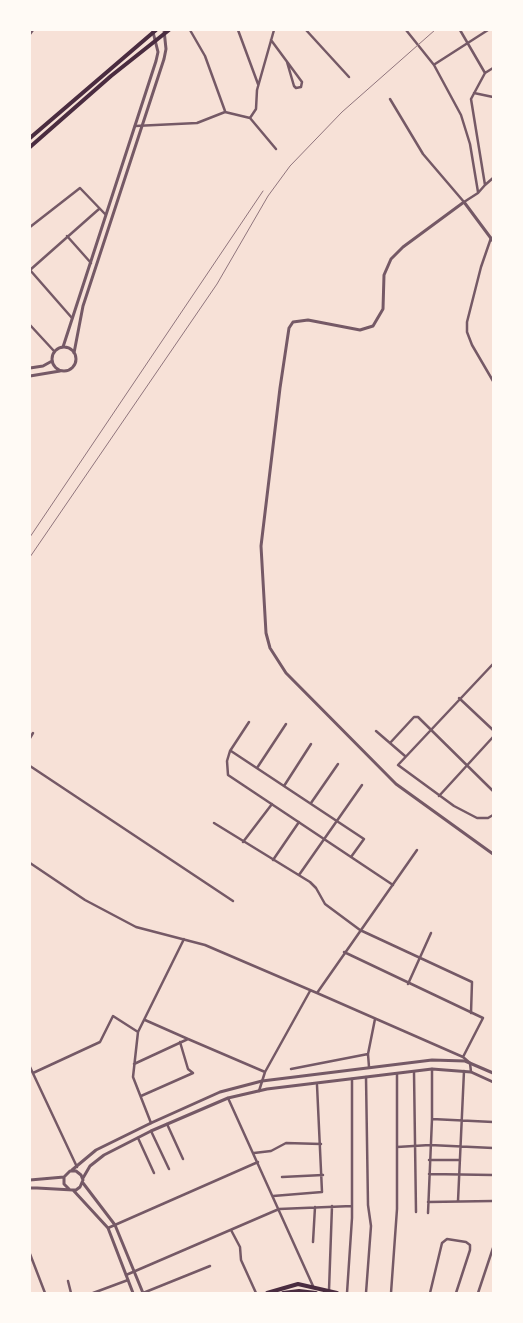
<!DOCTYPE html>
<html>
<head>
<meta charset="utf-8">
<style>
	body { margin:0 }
	#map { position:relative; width:523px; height:1323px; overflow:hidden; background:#f7e1d7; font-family:"Source Sans 3",sans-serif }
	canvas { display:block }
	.frame { position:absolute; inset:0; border:31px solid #fffaf5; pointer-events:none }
</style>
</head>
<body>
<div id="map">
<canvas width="523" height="1323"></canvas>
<div class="frame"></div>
</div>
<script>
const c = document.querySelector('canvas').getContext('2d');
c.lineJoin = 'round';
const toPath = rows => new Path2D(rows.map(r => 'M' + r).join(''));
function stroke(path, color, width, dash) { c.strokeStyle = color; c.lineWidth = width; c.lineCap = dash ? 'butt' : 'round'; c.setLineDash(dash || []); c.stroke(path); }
const minor = toPath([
	[190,30,205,56,225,111],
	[238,30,258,84],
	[306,30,349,77],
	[406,30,434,65,461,115,470,144,478,192],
	[460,30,485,73],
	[30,34,33,30],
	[271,40,302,82,301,87,296,88,294,86,287,62],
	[435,64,488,30],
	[474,93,493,97],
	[390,99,423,154,464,202,478,193,485,185,471,99,485,73,493,68],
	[250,118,276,149],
	[135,126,197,123,225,112,250,118,256,109,257,90,274,30],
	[485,185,493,178],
	[30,227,80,188,105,214],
	[67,236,91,263],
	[491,238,481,267,467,322,467,332,472,345,493,381],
	[30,270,99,209],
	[30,270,72,318],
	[30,325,54,351],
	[493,664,398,765,454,806,477,818,488,818,493,815],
	[459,698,493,730],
	[249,722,230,751,227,761,228,775,393,885],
	[376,731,405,756],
	[30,738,33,733],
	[390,743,414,717,418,717,493,791],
	[231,751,364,839,351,857],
	[30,766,233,901],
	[257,768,286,724],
	[284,786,311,744],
	[439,796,493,737],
	[311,803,338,764],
	[214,823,310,882,316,888,325,904,360,930,472,982,471,1013],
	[243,842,272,804],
	[273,860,299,822],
	[30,863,85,900,136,927,205,945,317,993,463,1057,470,1063,471,1072],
	[299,875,362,785],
	[344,952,483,1018,463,1057],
	[408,984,431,933],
	[317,993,417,850],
	[145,1020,188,1039],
	[134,1064,188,1039,265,1072],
	[30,1067,77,1167],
	[369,1067,368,1054,375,1019],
	[291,1069,368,1054],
	[432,1069,432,1119,493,1122],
	[414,1072,416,1212],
	[33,1073,100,1042,113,1016,138,1032],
	[259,1091,265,1072,310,991],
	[141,1096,193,1073,188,1069,180,1042],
	[228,1098,313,1286],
	[151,1123,133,1077,138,1032,184,939],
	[167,1124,183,1159],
	[151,1131,169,1169],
	[138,1138,154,1173],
	[397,1147,430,1145,493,1148],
	[254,1153,271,1151,286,1143,321,1144],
	[429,1160,460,1160],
	[429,1174,493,1175],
	[282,1177,323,1175],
	[273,1196,322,1192,317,1085],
	[458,1201,464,1071],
	[428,1202,493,1201],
	[428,1213,432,1119],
	[108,1228,258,1162],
	[231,1230,240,1247,241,1260,256,1293],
	[313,1242,315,1207],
	[30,1254,45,1293],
	[126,1275,279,1209,352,1206],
	[68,1281,71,1293],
	[329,1290,332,1206],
	[93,1293,128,1280],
	[143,1293,210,1266],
	[347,1293,352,1218,352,1079],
	[366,1293,371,1226,368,1205,366,1077],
	[391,1293,397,1209,397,1074],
	[430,1293,442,1243,447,1239,466,1242,470,1245,470,1250,456,1293],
	[478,1293,493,1248]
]);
const tertiary = toPath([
	[493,241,464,202,403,247,391,259,384,275,383,309,373,326,360,330,308,320,293,322,289,328,280,388,261,546,266,633,270,648,286,673,396,784,493,854],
	[63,347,156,61,158,52,153,32],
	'52 359a12 12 0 1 1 24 0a12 12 0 1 1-24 0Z',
	[74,353,83,306,164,59,166,49,164,30],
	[30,368,43,366,52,361],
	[30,376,60,371],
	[72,1170,96,1150,151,1123,220,1092,262,1081,432,1060,465,1061,493,1073],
	[83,1178,90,1166,104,1155,151,1131,228,1098,267,1089,432,1069,471,1072,493,1082],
	[30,1180,64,1177],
	[83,1183,115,1225,143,1293],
	[30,1188,37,1188,73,1190,76,1190,80,1187,83,1180,81,1175,76,1171,70,1171,64,1177,64,1184,70,1190],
	[73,1190,108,1228,133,1293]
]);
const primary = toPath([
	[30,138,156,30],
	[30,147,111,76,169,30]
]);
const trunk = toPath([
	[267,1293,298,1284,337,1293],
	[283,1293,299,1291,316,1293]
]);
const rail = toPath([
	[30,537,263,191],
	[30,557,217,284,268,196,290,166,342,112,435,30]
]);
stroke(minor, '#755966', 2.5);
stroke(tertiary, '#755966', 3);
stroke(primary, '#4a2c40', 4);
stroke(trunk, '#4a2c40', 4);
stroke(rail, '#8f747c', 1);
</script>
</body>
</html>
